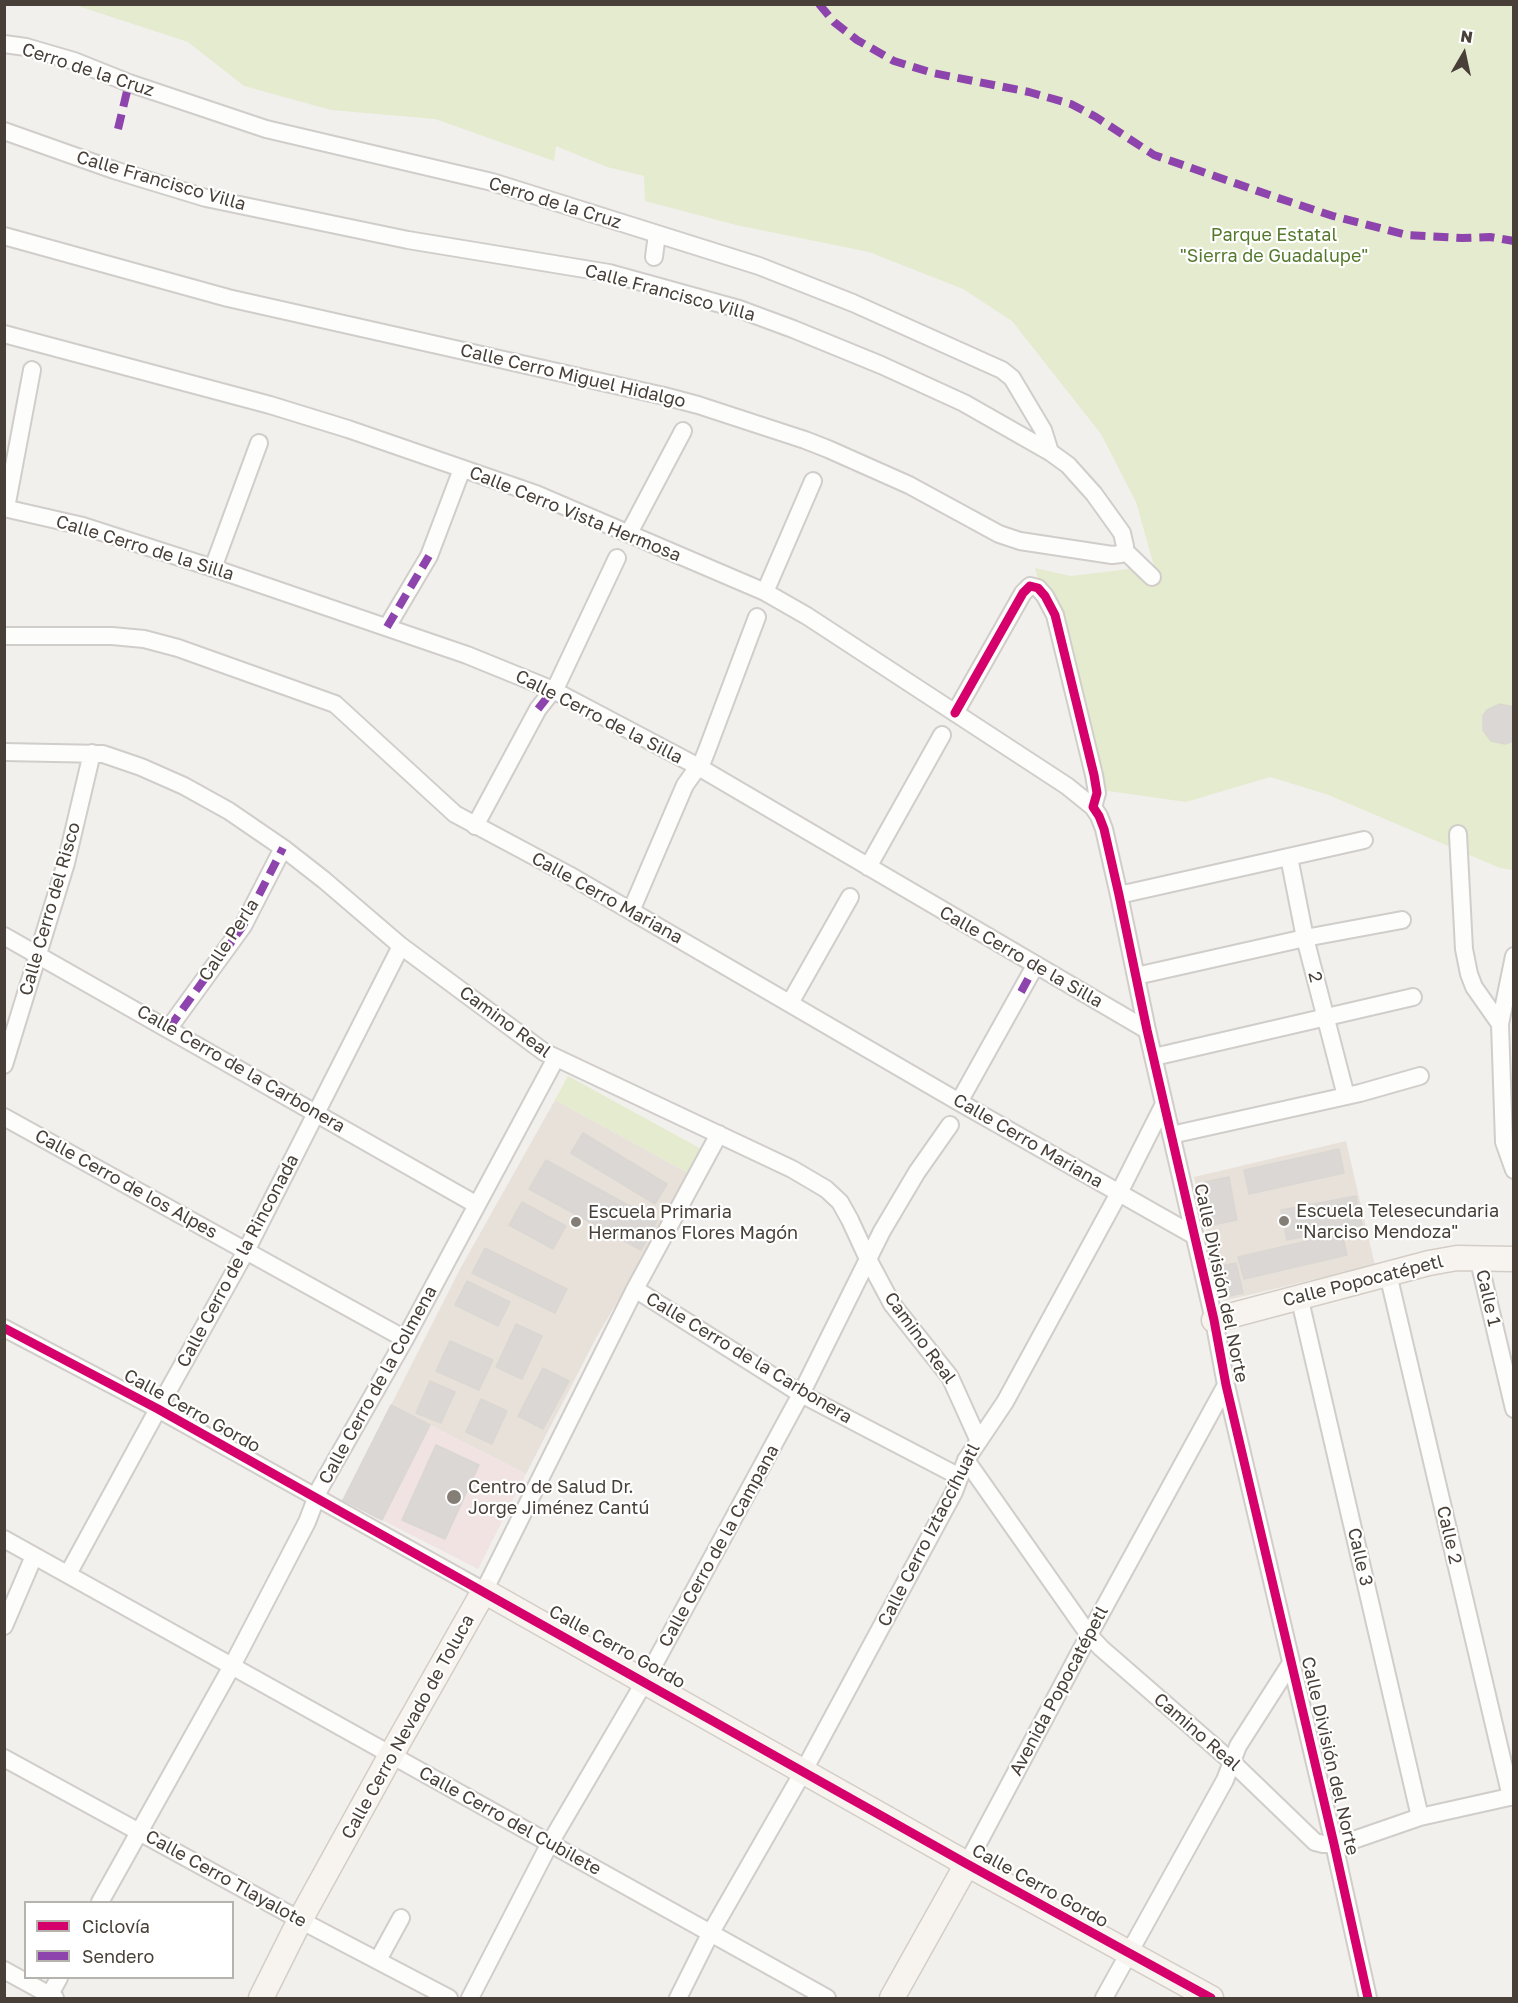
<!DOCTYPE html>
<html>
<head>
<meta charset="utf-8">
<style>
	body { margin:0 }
	#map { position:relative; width:1518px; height:2003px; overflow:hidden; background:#f2f0ed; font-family:"Golos Text",sans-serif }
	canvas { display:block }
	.frame { position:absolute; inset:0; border:6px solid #484038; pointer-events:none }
	.legend { position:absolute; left:24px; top:1901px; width:210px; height:78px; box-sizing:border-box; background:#fff; border:2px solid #b6b3af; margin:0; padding:8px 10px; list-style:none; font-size:18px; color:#484038 }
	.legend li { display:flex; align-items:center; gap:12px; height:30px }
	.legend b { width:30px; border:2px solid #b6b3af }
	.north { position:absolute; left:1434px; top:24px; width:60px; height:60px; -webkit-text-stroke:4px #fff; paint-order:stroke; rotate:9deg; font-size:16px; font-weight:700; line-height:24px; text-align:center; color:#484038 }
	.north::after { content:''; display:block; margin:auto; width:21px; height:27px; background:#484038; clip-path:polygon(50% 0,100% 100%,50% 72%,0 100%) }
</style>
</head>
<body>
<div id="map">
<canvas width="1518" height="2003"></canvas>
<div class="frame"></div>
<ul class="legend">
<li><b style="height:8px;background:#d6006c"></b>Ciclovía</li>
<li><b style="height:8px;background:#8e44ad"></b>Sendero</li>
</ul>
<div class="north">N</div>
</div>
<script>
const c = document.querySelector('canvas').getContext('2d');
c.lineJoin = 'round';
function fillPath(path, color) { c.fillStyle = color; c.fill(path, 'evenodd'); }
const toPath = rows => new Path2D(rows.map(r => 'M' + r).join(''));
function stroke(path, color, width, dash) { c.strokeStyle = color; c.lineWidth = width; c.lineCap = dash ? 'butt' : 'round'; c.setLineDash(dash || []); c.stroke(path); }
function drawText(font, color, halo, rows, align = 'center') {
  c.font = font + ' "Golos Text",sans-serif'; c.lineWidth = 4.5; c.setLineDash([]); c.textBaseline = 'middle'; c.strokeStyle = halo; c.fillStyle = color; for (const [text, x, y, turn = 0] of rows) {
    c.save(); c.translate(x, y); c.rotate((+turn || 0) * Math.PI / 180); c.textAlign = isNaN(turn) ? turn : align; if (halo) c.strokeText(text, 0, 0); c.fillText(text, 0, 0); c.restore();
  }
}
const education = toPath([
	[555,1100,692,1175,596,1338,526,1474,391,1405,460,1269],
	[1346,1141,1375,1265,1223,1301,1194,1177]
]);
const medical = toPath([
	[430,1425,526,1474,478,1569,382,1520]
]);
const green = toPath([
	[75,5,1513,5,1513,870,1500,868,1326,794,1270,777,1186,802,1101,790,1035,568,1071,576,1154,566,1136,502,1101,434,1012,321,963,289,869,252,736,225,645,201,644,176,607,167,556,146,554,161,435,119,331,110,244,86,188,42],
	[568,1076,705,1151,692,1175,555,1100]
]);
const building = toPath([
	[1500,704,1514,707,1514,741,1505,744,1491,741,1483,730,1483,716,1487,710,1500,704],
	[583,1133,667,1184,655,1204,571,1153,583,1133],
	[1339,1149,1344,1173,1249,1194,1244,1170,1339,1149],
	[546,1160,657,1221,641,1250,529,1189,546,1160],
	[1229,1177,1237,1220,1212,1225,1204,1182,1229,1177],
	[1356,1196,1362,1225,1287,1240,1281,1210,1356,1196],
	[522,1202,566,1226,553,1249,509,1225,522,1202],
	[1342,1233,1347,1255,1244,1279,1238,1257,1342,1233],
	[485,1248,567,1289,555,1313,472,1273,485,1248],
	[1236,1263,1243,1293,1226,1297,1220,1266,1236,1263],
	[467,1281,510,1302,498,1326,455,1305,467,1281],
	[516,1324,542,1336,522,1379,496,1367,516,1324],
	[450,1341,493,1360,479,1390,436,1371,450,1341],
	[543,1368,569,1381,543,1429,518,1416,543,1368],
	[430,1381,455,1392,441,1423,416,1413,430,1381],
	[481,1399,507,1411,492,1444,466,1432,481,1399],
	[391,1405,430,1425,382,1520,343,1500,391,1405],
	[436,1445,479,1465,445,1539,402,1520,436,1445]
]);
const street = toPath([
	[4,44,26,47,74,61,129,83,266,129,492,182,759,266,853,303,1002,370,1012,378,1043,430,1050,452],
	[4,131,114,170,206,198,408,240,609,273,739,309,793,329,881,365,964,403,1050,452,1068,465,1094,494,1122,533,1125,546,1124,550,1152,577],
	[4,236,228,298,664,396,698,405,805,440,828,449,909,485,999,534,1020,541,1112,555,1121,554,1124,550],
	[654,257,657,234],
	[4,334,270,405,348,429,536,494,765,592,807,616,1067,786,1093,807],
	[4,508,83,526,213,568,467,655,553,690,697,766,1147,1030],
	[6,508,32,370],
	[629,533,683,431],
	[213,568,259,443],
	[765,592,813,481],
	[387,627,429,556,462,469],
	[4,636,112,636,144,639,178,648,335,704,455,814,569,875,959,1102,1195,1236],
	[955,713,1023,593,1030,586,1038,588,1045,596,1055,615,1094,775,1097,793,1093,807,1099,816,1104,829,1119,895,1147,1030,1214,1320,1226,1385,1334,1844,1368,1998],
	[4,752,103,754,141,767,184,786,229,811,283,848,324,880,401,946,544,1052,792,1169,826,1189,840,1202,850,1220,868,1259,892,1304,950,1377,978,1439],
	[475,826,538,709,557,685,617,558],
	[1458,834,1464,949,1469,974,1474,987,1500,1024],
	[1289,857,1305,938,1346,1096],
	[868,867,942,735],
	[1119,895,1364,840],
	[631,911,685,785,703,760,707,750,757,617],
	[4,936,477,1205],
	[1514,956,1500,1024,1504,1142,1514,1170],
	[1136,976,1305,938,1402,920],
	[790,1003,850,897],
	[169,1028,243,926,283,848],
	[1154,1057,1413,997],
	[4,1065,66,863,92,753],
	[959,1102,1035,966],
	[4,1117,405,1339],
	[1171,1135,1360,1093,1420,1076],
	[1478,1257,1514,1409],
	[1388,1274,1511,1797],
	[635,1289,801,1394,960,1477],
	[1299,1296,1420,1817],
	[4,1328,158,1409,484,1591,635,1289,719,1134],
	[966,1460,1089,1635,1101,1648,1232,1762,1315,1842,1323,1844,1342,1844,1420,1817,1514,1796],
	[4,1539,827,1998],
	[68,1574,158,1409,246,1251,401,946],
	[4,1626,34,1556],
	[4,1758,300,1920,449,1998],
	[967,1864,1089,1635,1226,1385],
	[100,1902,232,1666,307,1522,320,1488,405,1339,556,1058],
	[378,1960,401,1918],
	[4,1970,55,1998],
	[48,1998,59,1978],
	[470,1998,550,1843,645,1681,801,1394,882,1231,917,1172,950,1125],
	[678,1998,710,1934,803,1772,954,1492,966,1460,1005,1402,1119,1193,1164,1104],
	[1104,1998,1225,1780,1238,1746,1291,1663]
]);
const secondary = toPath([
	[1214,1320,1429,1263,1457,1258,1514,1259],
	[261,1998,300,1920,391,1755,484,1591,967,1864,1211,1998],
	[892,1998,967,1864]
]);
const quiet = toPath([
	[819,4,834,22,857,40,894,61,933,73,1029,92,1071,104,1096,117,1154,155,1275,197,1333,216,1407,235,1462,238,1490,237,1514,241],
	[118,129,129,83],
	[387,627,429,556],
	[538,709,553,690],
	[1021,992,1035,966],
	[169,1028,243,926,283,848]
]);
const cycleway = toPath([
	[955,713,1023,593,1030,586,1038,588,1045,596,1055,615,1094,775,1097,793,1093,807,1099,816,1104,829,1119,895,1147,1030,1214,1320,1226,1385,1334,1844,1368,1998],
	[4,1328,158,1409,967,1864,1211,1998]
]);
const markers = [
	[1284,1221,6,"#847e77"],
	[576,1222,6,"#847e77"],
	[454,1497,8,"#847e77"]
];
const streetNames = [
	["Cerro de la Cruz",88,70,18],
	["Calle Francisco Villa",161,181,16],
	["Cerro de la Cruz",555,203,17],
	["Calle Francisco Villa",670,293,15],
	["Calle Cerro Miguel Hidalgo",573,376,13],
	["Calle Cerro Vista Hermosa",575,514,22],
	["Calle Cerro de la Silla",145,548,17],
	["Calle Cerro de la Silla",599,717,27],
	["Calle Cerro Mariana",607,898,29],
	["Calle Cerro del Risco",50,909,-74],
	["Calle Perla",229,940,-57],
	["Calle Cerro de la Silla",1021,957,30],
	["2",1315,977,76],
	["Camino Real",505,1022,36],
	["Calle Cerro de la Carbonera",241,1069,30],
	["Calle Cerro Mariana",1028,1141,30],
	["Calle Cerro de los Alpes",126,1184,29],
	["Calle Cerro de la Rinconada",238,1261,-62],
	["Calle Popocatépetl",1363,1281,-14],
	["Calle División del Norte",1221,1283,78],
	["Calle 1",1488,1298,77],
	["Camino Real",920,1338,54],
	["Calle Cerro de la Carbonera",749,1358,31],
	["Calle Cerro de la Colmena",378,1385,-61],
	["Calle Cerro Gordo",192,1411,29],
	["Calle Cerro Iztaccíhuatl",929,1535,-63],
	["Calle 2",1449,1535,77],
	["Calle Cerro de la Campana",719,1546,-61],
	["Calle 3",1360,1557,77],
	["Calle Cerro Gordo",617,1647,29],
	["Avenida Popocatépetl",1059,1691,-62],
	["Calle Cerro Nevado de Toluca",408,1727,-61],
	["Camino Real",1197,1732,41],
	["Calle División del Norte",1330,1756,77],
	["Calle Cerro del Cubilete",510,1821,29],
	["Calle Cerro Tlayalote",226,1879,29],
	["Calle Cerro Gordo",1040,1886,29]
];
const parkNames = [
	["Parque Estatal",1274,235],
	["\"Sierra de Guadalupe\"",1274,256]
];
const poiNames = [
	["Escuela Telesecundaria",1296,1211],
	["\"Narciso Mendoza\"",1296,1232],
	["Escuela Primaria",588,1212],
	["Hermanos Flores Magón",588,1233],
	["Centro de Salud Dr.",468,1487],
	["Jorge Jiménez Cantú",468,1508]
];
fillPath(education, '#e8e1d9');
fillPath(medical, '#f0e3e2');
fillPath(green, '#e4ebce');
fillPath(building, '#dad7d4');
stroke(building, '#dad7d3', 1.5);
stroke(street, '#d0cdca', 20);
stroke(secondary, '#d3cdc5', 27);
stroke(street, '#fdfdfc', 16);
stroke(secondary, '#f7f4f0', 24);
stroke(quiet, '#8e44ad', 8, [15, 8]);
stroke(cycleway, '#d6006c', 9);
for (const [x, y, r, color] of markers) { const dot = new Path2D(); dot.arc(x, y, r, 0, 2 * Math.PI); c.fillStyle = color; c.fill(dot); stroke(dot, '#fff', 2); }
drawText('18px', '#484038', '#fff', streetNames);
drawText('18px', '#55792c', '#fff', parkNames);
drawText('18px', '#484038', '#fff', poiNames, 'left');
</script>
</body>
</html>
